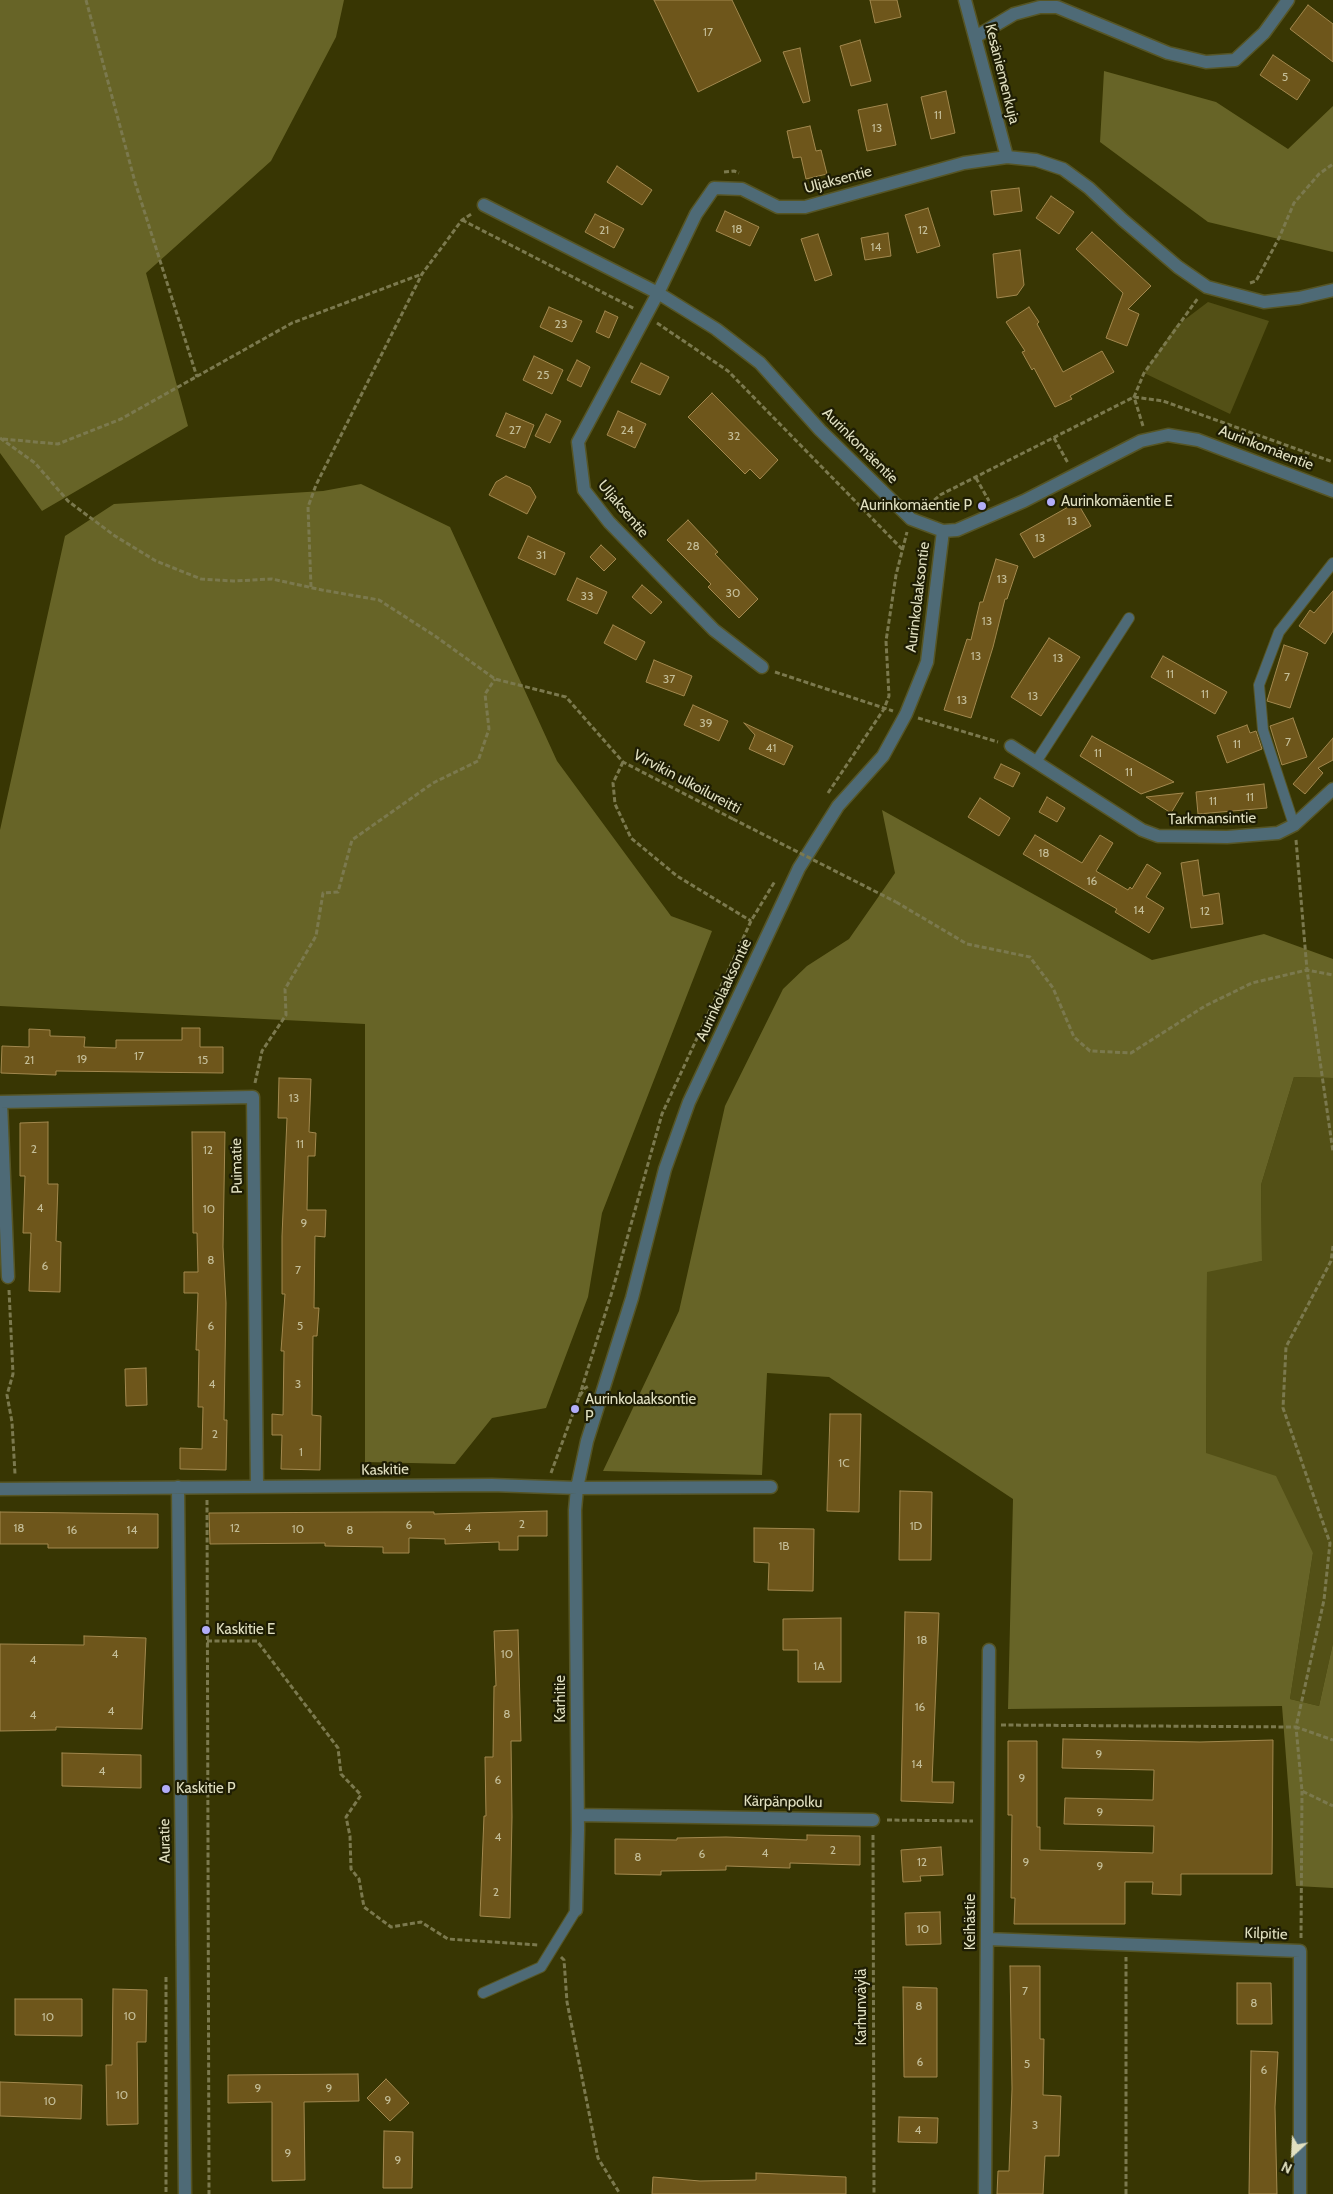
<!DOCTYPE html>
<html>
<head>
<meta charset="utf-8">
<style>
	body { margin:0 }
	#map { position:relative; width:1333px; height:2194px; overflow:hidden; background:#383603; font-family:Cabin,sans-serif }
	canvas { display:block }
	.north { position:absolute; left:1268px; top:2129px; width:50px; height:50px; -webkit-text-stroke:4px #1e1d04; paint-order:stroke; rotate:205deg; font-size:14px; font-weight:700; line-height:20px; text-align:center; color:#e1e0c1 }
	.north::after { content:''; display:block; margin:auto; width:18px; height:22px; background:#e1e0c1; clip-path:polygon(50% 0,100% 100%,50% 72%,0 100%) }
</style>
</head>
<body>
<div id="map">
<canvas width="1333" height="2194"></canvas>
<div class="north">N</div>
</div>
<script>
const c = document.querySelector('canvas').getContext('2d');
c.lineJoin = 'round';
function fillPath(path, color) { c.fillStyle = color; c.fill(path, 'evenodd'); }
const toPath = rows => new Path2D(rows.map(r => 'M' + r).join(''));
function stroke(path, color, width, dash) { c.strokeStyle = color; c.lineWidth = width; c.lineCap = dash ? 'butt' : 'round'; c.setLineDash(dash || []); c.stroke(path); }
function drawText(font, color, halo, rows, align = 'center') {
  c.font = font + ' Cabin,sans-serif'; c.lineWidth = 4.5; c.setLineDash([]); c.textBaseline = 'middle'; c.strokeStyle = halo; c.fillStyle = color; for (const [text, x, y, turn = 0] of rows) {
    c.save(); c.translate(x, y); c.rotate((+turn || 0) * Math.PI / 180); c.textAlign = isNaN(turn) ? turn : align; if (halo) c.strokeText(text, 0, 0); c.fillText(text, 0, 0); c.restore();
  }
}
const green = toPath([
	[1208,302,1269,321,1230,414,1144,373,1175,327],
	[1294,1077,1333,1078,1333,1643,1319,1706,1290,1699,1313,1553,1206,1454,1207,1271,1262,1261,1261,1185]
]);
const forest = toPath([
	[0,0,344,0,336,37,271,161,146,273,188,426,42,511,0,453],
	[1104,71,1216,102,1288,149,1333,106,1333,252,1208,222,1100,142],
	[361,484,450,527,557,761,671,916,712,931,602,1213,588,1297,546,1408,492,1418,455,1464,365,1462,365,1024,0,1006,0,830,65,536,114,504,323,491],
	[882,810,1152,960,1264,934,1333,959,1333,1078,1294,1077,1261,1185,1262,1261,1207,1272,1206,1453,1276,1476,1313,1553,1290,1699,1319,1706,1333,1643,1333,1888,1296,1886,1282,1706,1008,1709,1013,1499,829,1377,767,1373,762,1475,603,1471,679,1311,725,1106,783,989,807,966,849,939,895,873]
]);
const building = toPath([
	[654,0,732,0,761,61,698,92,654,0],
	[870,0,897,0,901,17,875,23,870,0],
	[1308,5,1333,24,1333,62,1290,29,1308,5],
	[860,40,871,81,851,86,840,46,860,40],
	[800,48,810,101,803,103,783,52,800,48],
	[1273,55,1310,80,1297,100,1260,75,1273,55],
	[946,91,955,133,931,139,921,97,946,91],
	[887,104,896,145,867,151,858,110,887,104],
	[810,126,816,151,821,150,827,174,806,179,801,157,793,158,787,131,810,126],
	[617,166,652,190,642,205,607,182,617,166],
	[1019,188,1022,211,994,215,991,191,1019,188],
	[1051,196,1074,212,1059,234,1036,218,1051,196],
	[928,208,940,246,917,253,905,215,928,208],
	[725,211,759,227,750,246,716,231,725,211],
	[595,214,624,229,614,248,585,232,595,214],
	[1092,232,1151,286,1128,309,1139,314,1127,346,1106,338,1123,293,1076,249,1092,232],
	[888,233,891,256,865,260,861,238,888,233],
	[818,234,832,275,815,281,801,239,818,234],
	[1020,250,1024,285,1017,295,997,298,993,254,1020,250],
	[549,307,582,321,572,342,540,327,549,307],
	[1029,307,1039,322,1037,324,1063,372,1102,351,1114,372,1070,396,1072,399,1055,407,1034,368,1032,370,1022,352,1025,351,1006,322,1029,307],
	[605,311,618,317,609,338,596,332,605,311],
	[534,356,563,370,552,394,523,380,534,356],
	[577,360,590,367,581,387,567,380,577,360],
	[641,363,669,377,660,395,631,382,641,363],
	[712,393,778,460,760,479,750,469,745,474,688,417,712,393],
	[618,411,646,424,635,448,607,435,618,411],
	[506,413,534,425,525,448,496,436,506,413],
	[546,414,561,421,550,443,535,436,546,414],
	[506,476,530,487,536,497,527,514,489,495,496,482,506,476],
	[1077,502,1091,526,1034,558,1020,534,1077,502],
	[688,520,718,552,715,554,758,599,739,618,708,587,711,584,667,540,688,520],
	[528,536,565,553,555,575,518,558,528,536],
	[601,545,616,559,604,571,590,557,601,545],
	[996,559,1018,566,1007,599,1005,599,993,647,971,718,944,710,967,639,971,640,980,602,983,602,996,559],
	[577,578,607,592,597,614,567,600,577,578],
	[642,585,662,602,651,614,632,597,642,585],
	[1333,591,1333,631,1325,644,1299,626,1310,610,1314,613,1333,591],
	[613,625,645,642,636,660,604,643,613,625],
	[1049,638,1080,657,1041,716,1011,697,1049,638],
	[1284,645,1308,653,1290,708,1267,701,1284,645],
	[1163,656,1227,692,1215,714,1151,677,1163,656],
	[654,660,692,676,684,696,646,682,654,660],
	[693,705,728,721,719,741,684,725,693,705],
	[1293,718,1307,757,1282,765,1270,726,1293,718],
	[744,723,793,746,784,765,749,749,755,735,744,723],
	[1247,725,1250,733,1256,731,1262,749,1227,763,1217,736,1247,725],
	[1092,736,1153,770,1174,782,1141,794,1080,756,1092,736],
	[1333,738,1333,760,1318,768,1323,773,1305,794,1293,784,1333,738],
	[1001,764,1020,773,1013,787,994,778,1001,764],
	[1264,784,1267,808,1198,814,1196,792,1264,784],
	[1183,793,1171,813,1146,797,1183,793],
	[1047,797,1065,808,1057,822,1039,812,1047,797],
	[980,798,1010,818,999,836,968,817,980,798],
	[1035,835,1082,863,1100,835,1113,843,1096,871,1128,890,1130,887,1132,889,1147,864,1161,873,1146,897,1164,908,1149,933,1115,912,1117,909,1023,854,1035,835],
	[1198,860,1203,896,1219,893,1223,924,1191,928,1181,863,1198,860],
	[182,1028,200,1028,200,1047,223,1047,223,1073,56,1071,56,1075,1,1073,2,1046,29,1047,29,1029,50,1030,50,1036,85,1037,84,1047,116,1048,116,1040,182,1040,182,1028],
	[279,1078,311,1079,309,1132,316,1133,315,1156,308,1156,307,1210,326,1210,325,1237,315,1236,314,1308,319,1308,317,1336,313,1336,312,1415,321,1416,320,1470,281,1469,282,1435,272,1435,272,1414,283,1415,284,1351,281,1351,285,1294,282,1294,282,1236,287,1118,278,1118,279,1078],
	[48,1122,48,1184,58,1184,56,1241,61,1242,60,1292,29,1291,31,1233,23,1233,25,1176,20,1176,20,1123,48,1122],
	[192,1132,225,1132,223,1247,226,1303,224,1420,227,1420,226,1470,180,1469,180,1448,202,1449,203,1407,198,1407,199,1350,196,1350,198,1293,184,1293,184,1272,198,1272,197,1233,193,1233,192,1132],
	[146,1368,147,1405,126,1406,125,1369,146,1368],
	[830,1414,861,1414,859,1512,827,1511,830,1414],
	[900,1491,932,1492,931,1560,899,1560,900,1491],
	[547,1511,547,1536,518,1536,518,1550,499,1550,499,1542,445,1544,445,1539,409,1538,409,1553,383,1553,383,1547,325,1546,325,1543,210,1544,209,1513,383,1512,434,1512,434,1514,547,1511],
	[0,1512,158,1514,158,1548,48,1548,48,1544,0,1544,0,1512],
	[754,1528,814,1529,813,1591,768,1590,769,1563,754,1562,754,1528],
	[905,1612,939,1613,932,1782,954,1782,953,1803,901,1801,905,1612],
	[841,1618,841,1682,798,1682,798,1650,783,1650,783,1619,841,1618],
	[518,1630,521,1741,511,1741,512,1817,510,1918,480,1916,484,1816,486,1816,485,1757,493,1757,494,1686,496,1686,494,1631,518,1630],
	[84,1636,146,1638,142,1729,56,1727,56,1730,0,1731,0,1644,84,1645,84,1636],
	[1063,1739,1200,1742,1273,1740,1272,1874,1181,1874,1181,1895,1152,1894,1153,1882,1125,1882,1125,1924,1014,1924,1015,1898,1011,1898,1012,1815,1008,1815,1008,1741,1037,1741,1037,1827,1040,1827,1040,1850,1153,1853,1154,1826,1064,1824,1065,1798,1153,1800,1154,1770,1062,1768,1063,1739],
	[62,1753,141,1755,141,1788,62,1786,62,1753],
	[807,1835,860,1836,860,1865,790,1863,790,1868,726,1866,726,1870,661,1871,661,1875,615,1874,615,1839,677,1840,677,1838,726,1837,807,1840,807,1835],
	[941,1847,943,1875,920,1876,921,1881,903,1882,901,1850,941,1847],
	[940,1912,941,1944,906,1945,905,1913,940,1912],
	[1010,1966,1040,1966,1040,2039,1044,2039,1043,2095,1061,2096,1059,2156,1045,2156,1043,2194,997,2194,998,2171,1009,2171,1012,2089,1010,1966],
	[1237,1983,1271,1983,1272,2024,1237,2024,1237,1983],
	[903,1987,937,1988,937,2077,904,2077,903,1987],
	[113,1989,147,1990,146,2042,137,2042,138,2124,107,2125,106,2065,112,2065,113,1989],
	[15,1999,82,1999,82,2036,15,2035,15,1999],
	[1251,2051,1278,2052,1275,2107,1277,2194,1249,2194,1251,2051],
	[358,2074,359,2101,304,2102,305,2180,272,2181,272,2102,228,2103,228,2075,358,2074],
	[386,2079,409,2103,390,2121,367,2098,386,2079],
	[0,2082,82,2085,81,2119,0,2116,0,2082],
	[899,2117,938,2118,937,2143,898,2142,899,2117],
	[384,2131,413,2132,412,2188,383,2188,384,2131],
	[756,2173,846,2177,846,2194,652,2194,653,2177,700,2181,756,2180,756,2173]
]);
const path = toPath([
	[86,0,135,182,197,377],
	[724,172,734,171,739,173],
	[462,220,635,309],
	[1250,283,1256,281,1279,238,1294,203,1319,174,1333,164],
	[657,323,728,371,902,549],
	[1143,426,1134,397,1144,373,1198,298],
	[0,438,35,463,68,501,115,536,156,561,201,579,233,581,272,579,322,590,379,600,435,636,495,679,566,697,623,762,733,819],
	[1054,438,1068,463],
	[3,439,58,444,121,419,292,323,422,274],
	[976,478,989,501],
	[923,510,940,495,1134,397,1163,401,1333,462],
	[311,587,308,507,316,485,422,274,462,220,473,213],
	[775,672,893,711],
	[918,718,998,742],
	[623,762,613,783,615,804,631,838,677,876,751,921],
	[828,793,884,709,889,696,886,641,896,575,907,532],
	[1296,840,1307,970,1333,1152],
	[896,902,967,944,1030,957,1053,988,1074,1037,1090,1051,1131,1053,1205,1006,1252,983,1307,970,1333,975],
	[255,1083,262,1051,286,1015,285,989,316,936,323,893,338,892,352,840,433,783,478,761,489,729,485,694,495,679],
	[1333,1246,1331,1261,1286,1347,1283,1408,1330,1543,1324,1600,1296,1727,1333,1740],
	[9,1290,13,1374,7,1395,12,1422,15,1474],
	[579,1397,612,1292,662,1114,751,921,775,881],
	[551,1473,579,1397,585,1388,589,1386],
	[207,1500,209,2194],
	[207,1641,257,1641,338,1748,341,1774,361,1795,346,1817,350,1836,351,1869,359,1879,364,1907,391,1927,421,1922,448,1939,538,1945],
	[1001,1725,1296,1727,1302,1791,1333,1806],
	[887,1820,973,1821],
	[873,1835,874,2194],
	[1301,1938,1302,1791],
	[561,1957,564,1960,567,2002,598,2158,620,2194],
	[166,1977,166,2194],
	[1126,2194,1126,1957]
]);
const lane = toPath([
	[1036,762,1129,618],
	[1294,825,1263,730,1259,685,1279,632,1333,563],
	[483,1993,541,1967,576,1910]
]);
const street = toPath([
	[965,0,1007,157],
	[977,36,1014,14,1040,7,1057,7,1168,53,1206,62,1235,60,1264,33,1288,0],
	[484,205,658,293,716,329,760,363,820,430,911,519,943,531,957,530,1024,501,1141,441,1168,435,1198,440,1333,491],
	[762,667,714,630,609,522,584,490,578,442,658,293,696,214,714,188,742,189,778,207,805,207,964,163,1007,157,1036,160,1063,169,1089,188,1123,220,1178,267,1207,287,1264,302,1299,298,1333,290],
	[1011,746,1142,830,1158,836,1227,837,1278,833,1294,825,1333,789],
	[0,1102,253,1097,257,1487],
	[1,1102,8,1277],
	[178,1487,185,2194],
	[0,1489,492,1485,577,1488,771,1487],
	[578,1815,873,1820],
	[576,1910,578,1830,575,1510,577,1488,587,1441,632,1298,665,1169,689,1102,799,868,838,806,883,756,906,714,927,662,943,531],
	[987,1939,1300,1951,1300,2194],
	[985,2194,989,1650]
]);
const pathBridge = toPath([
	[733,819,896,902]
]);
const markers = [
	[1051,502,5,"#b2adf9"],
	[982,506,5,"#b2adf9"],
	[575,1409,5,"#b2adf9"],
	[206,1630,5,"#b2adf9"],
	[166,1789,5,"#b2adf9"]
];
const numberNames = [
	["17",708,32],
	["5",1285,77],
	["11",938,115],
	["13",877,128],
	["18",737,229],
	["21",604,230],
	["12",923,230],
	["14",876,247],
	["23",561,324],
	["25",543,375],
	["27",515,430],
	["24",627,430],
	["32",734,436],
	["13",1072,521],
	["13",1040,538],
	["28",693,546],
	["31",541,555],
	["13",1002,579],
	["30",733,593],
	["33",587,596],
	["13",987,621],
	["13",976,656],
	["13",1058,658],
	["11",1170,674],
	["7",1287,677],
	["37",669,679],
	["11",1205,694],
	["13",1033,696],
	["13",962,700],
	["39",706,723],
	["7",1288,742],
	["11",1237,744],
	["41",771,748],
	["11",1098,753],
	["11",1129,772],
	["11",1250,797],
	["11",1213,801],
	["18",1044,853],
	["16",1092,881],
	["14",1139,910],
	["12",1205,911],
	["17",139,1056],
	["19",82,1059],
	["21",29,1060],
	["15",203,1060],
	["13",294,1098],
	["11",300,1144],
	["2",34,1149],
	["12",208,1150],
	["4",40,1208],
	["10",209,1209],
	["9",304,1223],
	["8",211,1260],
	["6",45,1266],
	["7",298,1270],
	["6",211,1326],
	["5",300,1326],
	["4",212,1384],
	["3",298,1384],
	["2",215,1434],
	["1",301,1452],
	["1C",844,1463],
	["2",522,1524],
	["6",409,1525],
	["1D",916,1526],
	["18",19,1528],
	["12",235,1528],
	["4",468,1528],
	["10",298,1529],
	["16",72,1530],
	["14",132,1530],
	["8",350,1530],
	["1B",784,1546],
	["18",922,1640],
	["4",115,1654],
	["10",507,1654],
	["4",33,1660],
	["1A",819,1666],
	["16",920,1707],
	["4",111,1711],
	["8",507,1714],
	["4",33,1715],
	["9",1099,1754],
	["14",917,1764],
	["4",102,1771],
	["9",1022,1778],
	["6",498,1780],
	["9",1100,1812],
	["4",498,1837],
	["2",833,1850],
	["4",765,1853],
	["6",702,1854],
	["8",638,1857],
	["12",922,1862],
	["9",1026,1862],
	["9",1100,1866],
	["2",496,1892],
	["10",923,1929],
	["7",1025,1991],
	["8",1254,2003],
	["8",919,2006],
	["10",130,2016],
	["10",48,2017],
	["6",920,2062],
	["5",1027,2064],
	["6",1264,2070],
	["9",258,2088],
	["9",329,2088],
	["10",122,2095],
	["9",388,2100],
	["10",50,2101],
	["3",1035,2125],
	["4",918,2130],
	["9",288,2153],
	["9",398,2160]
];
const streetNames = [
	["Kesäniemenkuja",1002,74,76],
	["Uljaksentie",838,180,-15],
	["Aurinkomäentie",860,446,45],
	["Aurinkomäentie",1266,448,21],
	["Uljaksentie",623,509,50],
	["Aurinkolaaksontie",918,597,-83],
	["Virvikin ulkoilureitti",687,782,28],
	["Tarkmansintie",1212,819,-1],
	["Aurinkolaaksontie",724,990,-65],
	["Puimatie",237,1166,-91],
	["Kaskitie",385,1470,-1],
	["Karhitie",561,1699,-90],
	["Kärpänpolku",783,1802,1],
	["Auratie",165,1841,-91],
	["Keihästie",971,1922,-90],
	["Kilpitie",1266,1934,2],
	["Karhunväylä",862,2007,-90]
];
const poiNames = [
	["Aurinkomäentie E",1061,502],
	["Aurinkomäentie P",972,506,"right"],
	["Aurinkolaaksontie",585,1400],
	["P",585,1417],
	["Kaskitie E",216,1630],
	["Kaskitie P",176,1789]
];
fillPath(green, '#535016');
fillPath(forest, '#676427');
fillPath(building, '#6e561b');
stroke(building, '#a2884e', 1);
stroke(lane, '#565525', 12);
stroke(street, '#565525', 15);
stroke(path, '#7b794e', 3, [5, 2.5]);
stroke(lane, '#4e6a76', 10);
stroke(street, '#4e6a76', 12);
stroke(pathBridge, '#7b794e', 3, [5, 2.5]);
for (const [x, y, r, color] of markers) { const dot = new Path2D(); dot.arc(x, y, r, 0, 2 * Math.PI); c.fillStyle = color; c.fill(dot); stroke(dot, '#1e1d04', 2); }
drawText('12px', '#c4be98', null, numberNames);
drawText('15px', '#e1e0c1', '#1e1d04', streetNames);
drawText('15px', '#e1e0c1', '#1e1d04', poiNames, 'left');
</script>
</body>
</html>
